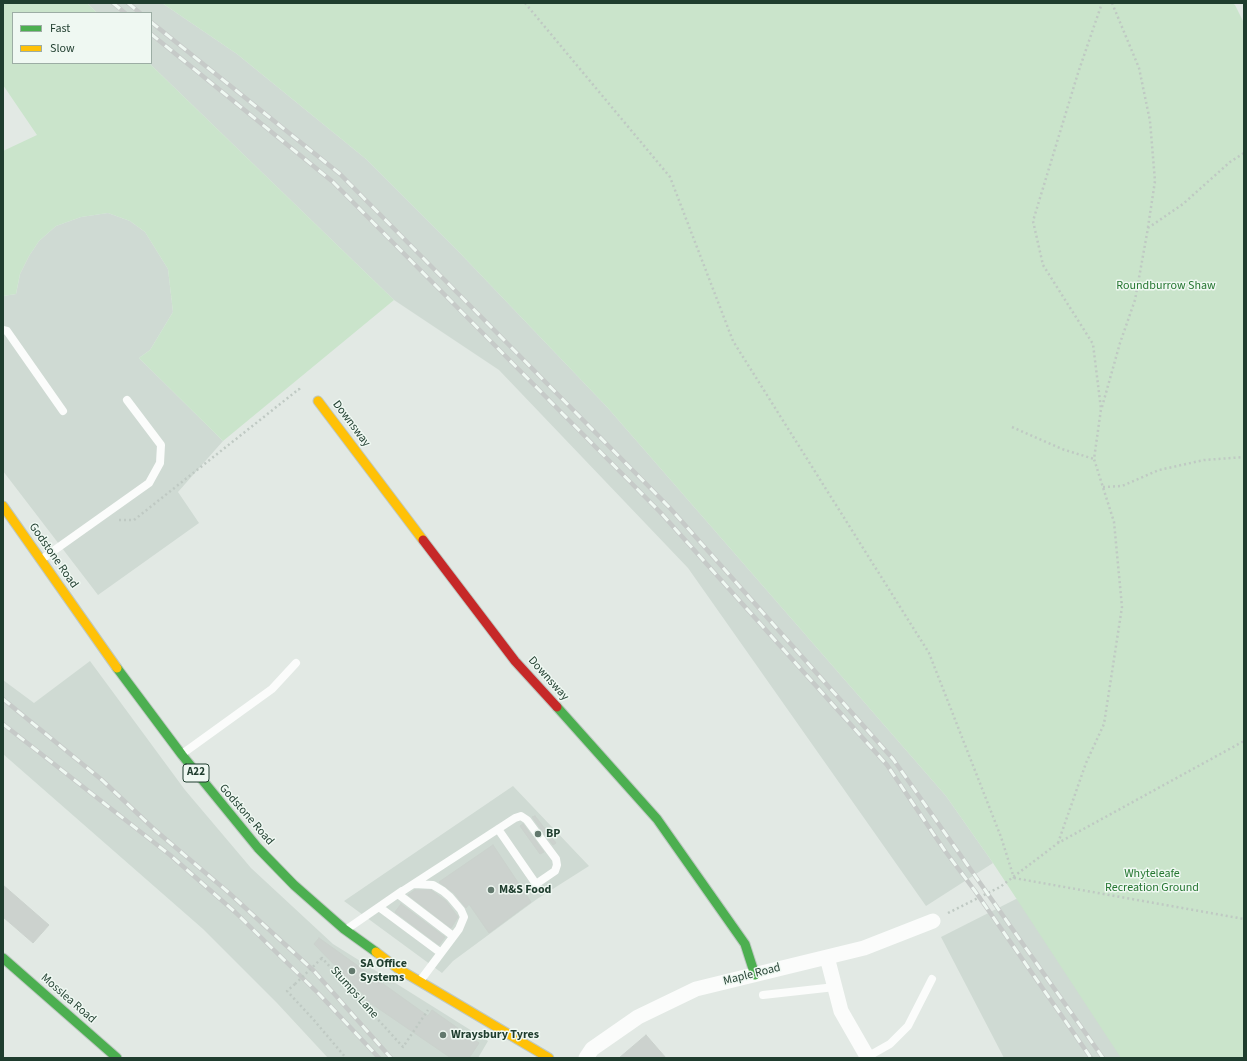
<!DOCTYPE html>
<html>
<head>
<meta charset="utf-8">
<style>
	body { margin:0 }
	#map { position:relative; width:1247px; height:1061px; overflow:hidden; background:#e2e9e4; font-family:"Source Sans 3",sans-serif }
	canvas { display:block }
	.frame { position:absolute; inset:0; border:4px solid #1f3d2e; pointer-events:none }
	.legend { position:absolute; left:12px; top:12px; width:140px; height:52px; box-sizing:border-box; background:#eff8f2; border:1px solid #9cada4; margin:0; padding:5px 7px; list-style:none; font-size:12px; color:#1f3d2e }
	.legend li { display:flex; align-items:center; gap:8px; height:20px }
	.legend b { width:20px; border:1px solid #9cada4 }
</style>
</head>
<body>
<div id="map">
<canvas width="1247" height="1061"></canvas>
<div class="frame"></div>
<ul class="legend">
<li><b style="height:5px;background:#4caf50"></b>Fast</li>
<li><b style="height:5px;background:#ffc107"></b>Slow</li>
</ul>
</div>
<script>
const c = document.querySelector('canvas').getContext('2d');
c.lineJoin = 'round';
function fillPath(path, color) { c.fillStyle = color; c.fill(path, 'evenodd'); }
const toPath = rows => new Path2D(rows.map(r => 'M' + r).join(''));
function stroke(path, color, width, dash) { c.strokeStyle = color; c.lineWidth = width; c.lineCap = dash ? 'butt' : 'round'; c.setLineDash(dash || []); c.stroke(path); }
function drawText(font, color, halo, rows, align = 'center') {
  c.font = font + ' "Source Sans 3",sans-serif'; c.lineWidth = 3; c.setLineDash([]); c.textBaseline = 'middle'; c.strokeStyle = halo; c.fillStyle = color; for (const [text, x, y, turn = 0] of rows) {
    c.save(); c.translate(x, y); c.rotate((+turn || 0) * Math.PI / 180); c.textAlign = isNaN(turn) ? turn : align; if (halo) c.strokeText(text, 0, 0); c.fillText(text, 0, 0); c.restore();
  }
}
const built = toPath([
	[87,3,162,3,237,54,366,159,458,251,607,407,946,796,993,863,926,906,688,568,499,370,394,300,149,63,151,63,151,13,97,13],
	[108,213,130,221,145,232,168,269,173,312,150,350,139,358,223,441,178,492,199,523,98,595,3,471,3,296,16,294,20,274,29,256,39,241,56,226,81,217],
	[90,661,185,790,251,868,333,944,488,1041,478,1058,328,1058,277,1003,203,929,3,754,3,680,34,703],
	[513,786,589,866,537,899,453,961,442,973,344,901],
	[1016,899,1050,905,1167,1058,1004,1058,941,937]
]);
const green = toPath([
	[3,3,87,3,97,13,13,13,13,63,149,63,394,300,223,441,139,358,150,350,173,312,168,269,145,232,130,221,108,213,81,217,56,226,39,241,29,256,20,274,16,294,3,296,3,151,37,135,3,85],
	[162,3,1232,3,1235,5,1244,23,1244,1058,1121,1058,993,863,946,796,607,407,458,251,366,159,237,54]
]);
const building = toPath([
	[535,816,556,843,553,845,532,817,535,816],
	[523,824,544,852,540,854,520,826,523,824],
	[493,845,531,902,489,933,469,904,466,908,454,893,439,882,493,845],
	[3,885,49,925,33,943,3,917,3,885],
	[415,890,431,890,446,901,458,917,451,928,408,895,415,890],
	[401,904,445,937,439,945,395,912,401,904],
	[319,938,428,1016,432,1010,479,1043,469,1058,451,1058,366,1000,367,998,314,944,319,938],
	[646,1035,666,1058,619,1058,646,1035]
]);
const path = toPath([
	[525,3,670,177,733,341,929,653,1001,837,1014,878],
	[1112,3,1139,68,1150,121,1155,181,1148,227],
	[1102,407,1120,343,1135,300,1148,228,1183,204,1230,162,1244,153],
	[1012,427,1062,449,1094,459],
	[1103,487,1122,486,1159,470,1204,460,1244,457],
	[119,520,134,520,299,389,301,392],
	[1058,843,1086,763,1104,724,1122,607,1114,522,1094,459,1101,409,1093,344,1043,265,1033,221,1078,73,1102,3],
	[1014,878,1244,919],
	[948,913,1000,887,1058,843,1244,741],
	[321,959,322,958,403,1047,428,1010],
	[295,984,287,991,313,1019,346,1058]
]);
const lane = toPath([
	[3,330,7,331,63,411],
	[42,559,149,483,160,463,161,445,127,400],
	[182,754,272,689,296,663],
	[414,884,433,885,443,891,450,897,461,910,464,917,459,929,420,981],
	[379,907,441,953],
	[347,929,402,891],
	[453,936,398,894,515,818,521,816,527,820,556,859,557,865,555,871,536,884,498,829],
	[763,995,835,987],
	[867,1057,890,1044,908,1026,932,979]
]);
const street = toPath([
	[827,957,841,1011,868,1058],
	[586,1058,592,1049,638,1017,696,989,864,948,933,921]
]);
const fast = toPath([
	[117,668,182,755,258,848,294,885,344,929,376,952],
	[557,707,657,819,745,944,755,975],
	[3,958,117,1058]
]);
const slow = toPath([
	[318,401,423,540],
	[3,506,117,668],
	[376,952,397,968,549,1058]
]);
const jam = toPath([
	[423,540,515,661,557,707]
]);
const rail = toPath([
	[113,3,125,13],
	[128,3,140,13],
	[151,22,340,174,669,507,893,759,1103,1058],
	[151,34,333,182,660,512,887,765,945,851,975,891,1091,1058],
	[3,699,102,780,155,830,228,892,314,971,391,1058],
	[3,724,170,855,235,912,320,995,379,1058]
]);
const pathBridge = toPath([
	[295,984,321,959]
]);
const markers = [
	[538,834,4,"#63796e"],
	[491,890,4,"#63796e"],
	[352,971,4,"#63796e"],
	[443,1035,4,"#63796e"]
];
const shields = [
	[196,773,26]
];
const shieldNames = [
	["A22",196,773]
];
const parkNames = [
	["Roundburrow Shaw",1166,286],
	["Whyteleafe",1152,874],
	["Recreation Ground",1152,888]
];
const streetNames = [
	["Downsway",351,424,53],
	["Godstone Road",53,556,55],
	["Downsway",548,679,48],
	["Godstone Road",246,815,49],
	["Maple Road",752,975,-14],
	["Stumps Lane",354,993,48],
	["Mosslea Road",68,999,41]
];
const poiNames = [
	["BP",546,834],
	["M&S Food",499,890],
	["SA Office",360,964],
	["Systems",360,978],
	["Wraysbury Tyres",451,1035]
];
fillPath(built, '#cfdad3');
fillPath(green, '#cae4cb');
fillPath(building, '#ccd2ce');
stroke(building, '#cbd2cd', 1);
stroke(fast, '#bec8c2', 11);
stroke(slow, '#bec8c2', 11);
stroke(jam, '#bec8c2', 11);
stroke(path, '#bfc9c3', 2.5, [2, 3]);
stroke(lane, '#fbfcfb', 8);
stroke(street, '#fbfcfb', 15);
stroke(fast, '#4caf50', 9);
stroke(slow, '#ffc107', 9);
stroke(jam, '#c62828', 9);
stroke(rail, '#c6cac8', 4.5);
stroke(rail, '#eff8f2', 3, [9]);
stroke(pathBridge, '#bfc9c3', 2.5, [2, 3]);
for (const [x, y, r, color] of markers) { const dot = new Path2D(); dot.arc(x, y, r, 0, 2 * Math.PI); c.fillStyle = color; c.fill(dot); stroke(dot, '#eff8f2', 1.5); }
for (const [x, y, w] of shields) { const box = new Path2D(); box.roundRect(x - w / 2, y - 9, w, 18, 3); c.fillStyle = '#eff8f2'; c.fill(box); stroke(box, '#1f3d2e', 1); }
drawText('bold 11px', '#1f3d2e', null, shieldNames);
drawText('12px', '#267732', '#eff8f2', parkNames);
drawText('12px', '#1f3d2e', '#eff8f2', streetNames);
drawText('bold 12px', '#1f3d2e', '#eff8f2', poiNames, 'left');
</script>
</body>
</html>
